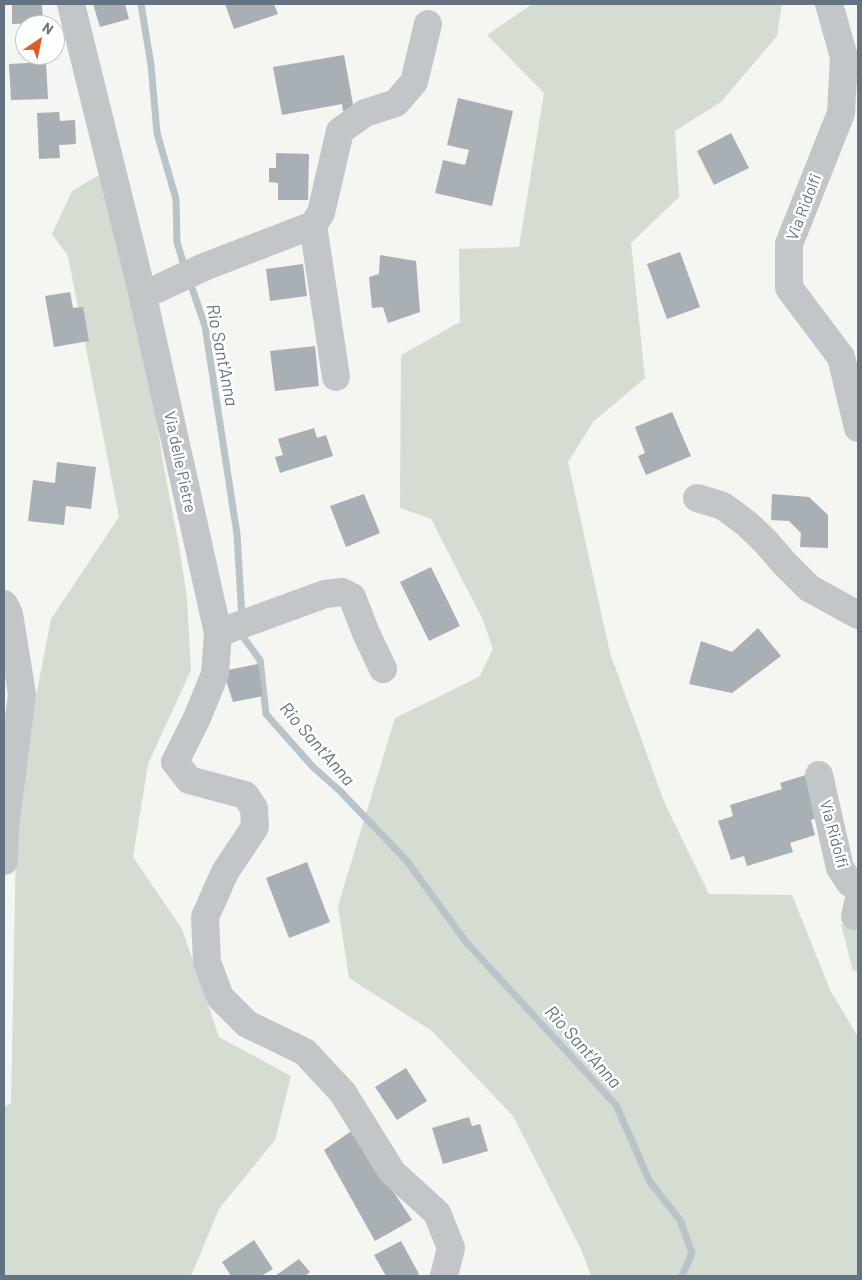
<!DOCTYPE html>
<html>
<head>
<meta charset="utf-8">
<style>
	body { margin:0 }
	#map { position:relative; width:862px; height:1280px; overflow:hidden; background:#f5f5f1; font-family:Barlow,sans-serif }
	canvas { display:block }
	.frame { position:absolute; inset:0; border:5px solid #647381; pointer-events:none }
	.north { position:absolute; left:15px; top:15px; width:50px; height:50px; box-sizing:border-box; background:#fff; border:1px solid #c1c7cd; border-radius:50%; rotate:34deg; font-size:14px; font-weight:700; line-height:20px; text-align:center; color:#647381 }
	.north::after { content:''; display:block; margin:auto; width:18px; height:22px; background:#de5c27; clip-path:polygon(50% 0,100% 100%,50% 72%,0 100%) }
</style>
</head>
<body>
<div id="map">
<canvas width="862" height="1280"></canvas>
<div class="frame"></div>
<div class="north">N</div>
</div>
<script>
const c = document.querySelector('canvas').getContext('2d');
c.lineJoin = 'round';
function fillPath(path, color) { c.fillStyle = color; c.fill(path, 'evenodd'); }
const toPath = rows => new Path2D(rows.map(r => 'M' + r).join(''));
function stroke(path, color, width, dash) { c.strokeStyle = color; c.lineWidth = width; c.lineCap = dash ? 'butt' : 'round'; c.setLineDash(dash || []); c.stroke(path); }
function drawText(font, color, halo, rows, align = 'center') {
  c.font = font + ' Barlow,sans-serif'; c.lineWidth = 5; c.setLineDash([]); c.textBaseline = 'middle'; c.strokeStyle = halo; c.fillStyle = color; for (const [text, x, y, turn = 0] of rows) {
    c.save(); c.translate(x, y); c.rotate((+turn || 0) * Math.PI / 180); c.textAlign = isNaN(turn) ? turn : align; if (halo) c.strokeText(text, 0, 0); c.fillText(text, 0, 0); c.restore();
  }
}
const green = toPath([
	[532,4,782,4,777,36,721,102,675,131,679,197,631,243,645,378,593,422,568,462,610,653,665,804,709,894,792,895,830,990,858,1037,858,1276,591,1276,581,1249,513,1116,432,1031,349,978,338,906,395,718,479,677,493,649,483,620,431,519,400,508,401,355,460,322,459,249,519,247,544,93,487,35],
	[106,171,145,337,162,457,180,552,187,599,191,670,148,764,133,857,182,929,219,1037,291,1076,275,1140,219,1209,191,1276,4,1276,4,1107,11,1103,17,793,51,619,119,517,68,256,52,234,72,191],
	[858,920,858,970,853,971,841,924]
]);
const stream = toPath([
	[141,4,151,65,157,133,176,199,177,242,185,269],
	[189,279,205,326,237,534,242,618],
	[243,631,243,637,260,660,266,714,313,767,340,791,407,861,466,942,616,1105,650,1182,680,1220,692,1253,682,1276]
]);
const building = toPath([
	[12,4,42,4,43,23,12,24],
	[93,4,125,4,129,19,100,27],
	[225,4,274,4,278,14,234,29],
	[344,55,354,110,343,111,342,104,282,115,273,67],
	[46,62,48,99,11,100,9,64],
	[458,98,513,111,492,206,435,193,443,160,465,165,469,150,447,145],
	[59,112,60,121,75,120,76,144,59,145,60,158,39,159,37,113],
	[731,133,749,168,714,185,697,151],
	[276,153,309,154,308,200,278,200,278,183,269,182,269,168,276,168],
	[680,252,700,307,667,319,647,264],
	[380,255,416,261,420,312,388,323,383,307,372,308,369,277,379,274],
	[303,264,307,296,270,301,266,269],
	[70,292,73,308,83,307,89,341,54,347,45,296],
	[315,346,319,386,275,391,270,351],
	[672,412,691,456,646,475,638,456,645,453,635,427],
	[314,428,317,438,326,435,333,456,280,473,275,457,283,455,278,439],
	[57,462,96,467,91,509,66,506,64,525,28,521,33,480,55,483],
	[364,494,380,533,346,547,330,506],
	[772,494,809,497,828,515,828,548,800,547,801,533,789,521,771,520],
	[431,567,460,626,429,641,400,582],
	[758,628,781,656,732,693,689,684,701,641,732,652],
	[258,664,263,696,233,702,223,671],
	[806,775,819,817,811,820,815,835,790,843,793,852,747,866,744,856,731,860,718,821,733,816,730,805,782,789,780,783],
	[307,862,330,922,289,938,266,878],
	[406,1068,427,1101,397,1120,375,1087],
	[469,1117,472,1126,480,1124,488,1151,443,1164,432,1128],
	[353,1130,412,1220,375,1241,324,1150],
	[254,1240,273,1269,261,1276,231,1276,222,1262],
	[401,1241,419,1274,415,1276,386,1276,374,1255],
	[299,1259,310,1272,305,1276,275,1276]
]);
const minor = toPath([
	[71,4,142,292,218,633,215,674,197,718,175,762,189,780,245,795,254,808,255,827,225,872,205,917,207,962,220,997,247,1024,305,1052,343,1093,392,1172,437,1213,451,1248,444,1276],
	[829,4,844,57,841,113,789,244,789,288,841,357,858,428],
	[313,225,336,377],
	[142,292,157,289,204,267,313,225,321,213,340,131,365,113,396,103,414,82,428,24],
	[697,498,723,506,746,523,765,541,784,563,809,588,858,615],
	[4,604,9,614,22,694,5,828,4,861],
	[218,633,325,594,342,592,352,597,366,633,383,669],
	[819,775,840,868,850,883,858,884],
	[855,916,858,903]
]);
const streetNames = [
	["Via Ridolfi",804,207,-69],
	["Via delle Pietre",180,462,78],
	["Via Ridolfi",834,834,75]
];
const waterNames = [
	["Rio Sant'Anna",222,355,79],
	["Rio Sant'Anna",317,744,49],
	["Rio Sant'Anna",583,1047,48]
];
fillPath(green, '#d5dcd2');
stroke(stream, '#b9c4c8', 7);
fillPath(building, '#a8afb5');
stroke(minor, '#c2c6c9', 28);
drawText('16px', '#647381', '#fff', streetNames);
drawText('italic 18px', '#60757f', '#fff', waterNames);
</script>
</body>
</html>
